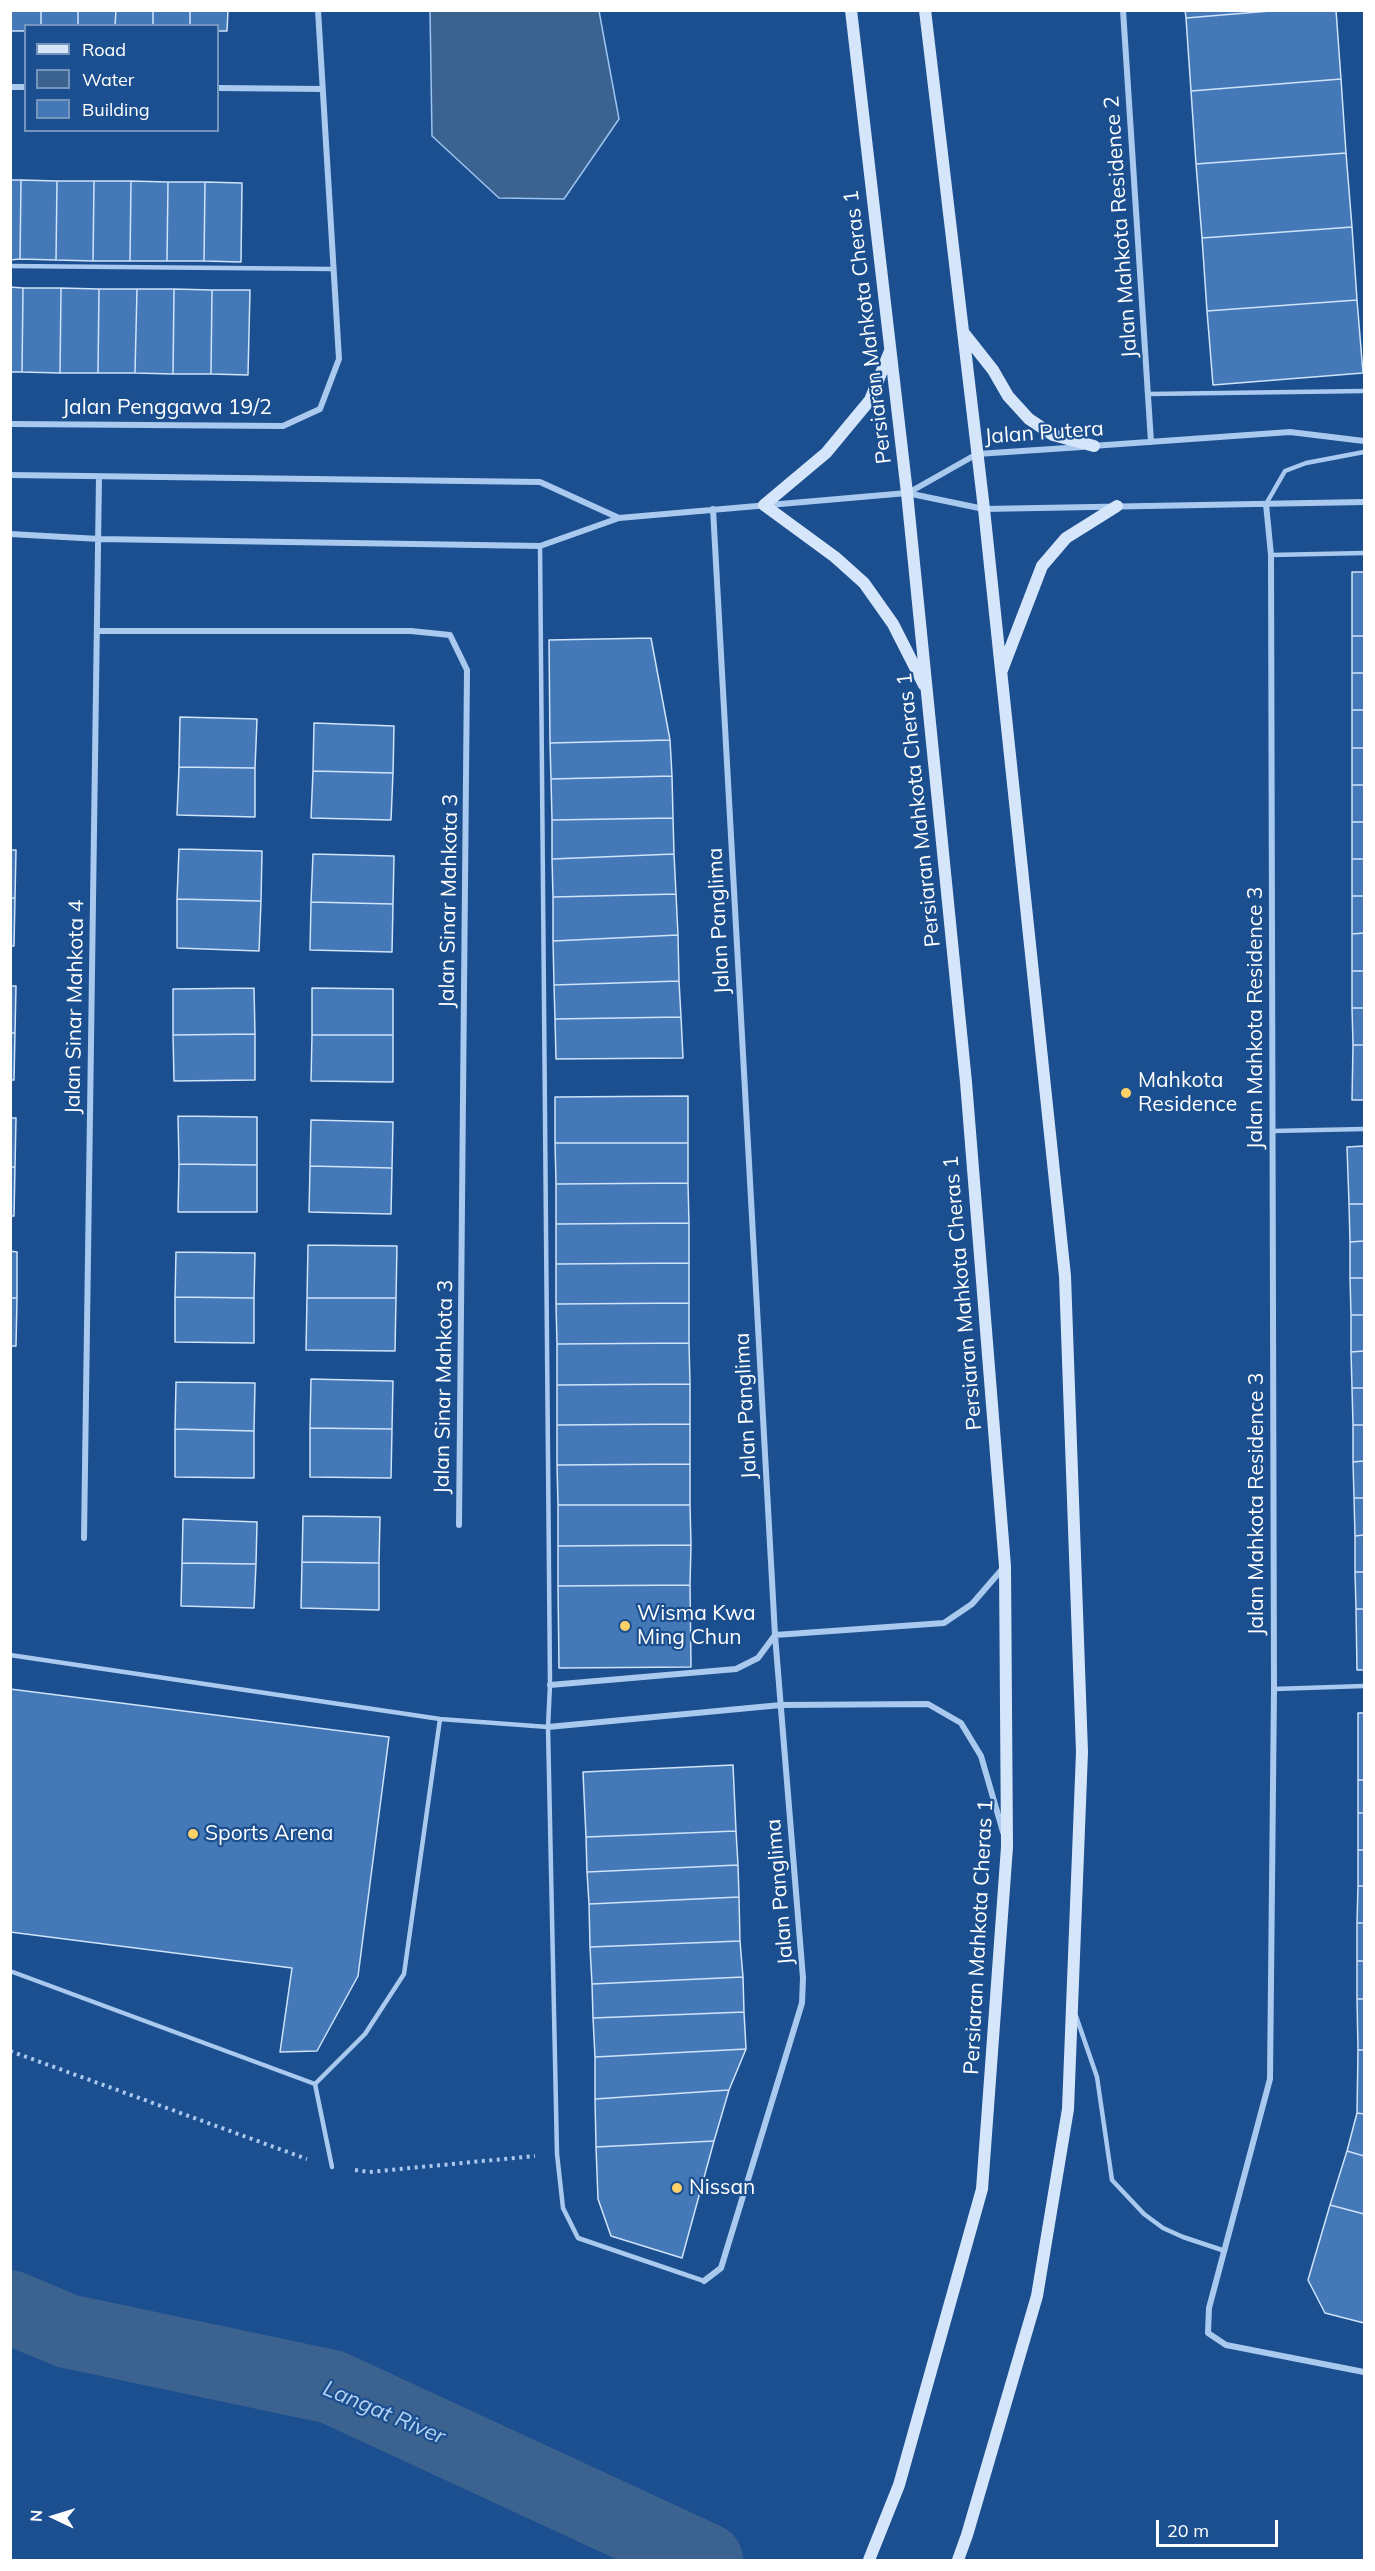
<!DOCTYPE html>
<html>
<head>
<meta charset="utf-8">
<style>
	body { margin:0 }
	#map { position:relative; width:1375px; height:2571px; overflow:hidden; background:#1b4f8f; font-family:Mulish,sans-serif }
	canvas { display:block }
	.frame { position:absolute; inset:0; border:12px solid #fff; pointer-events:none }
	.legend { position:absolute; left:24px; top:24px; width:195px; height:108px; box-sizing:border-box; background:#1b4f8f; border:2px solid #7695bc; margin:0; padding:8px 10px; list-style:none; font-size:18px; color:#fff }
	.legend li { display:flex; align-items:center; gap:12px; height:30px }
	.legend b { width:30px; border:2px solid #7695bc }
	.north { position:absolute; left:24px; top:2487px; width:60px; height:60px; -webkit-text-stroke:4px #1b4f8f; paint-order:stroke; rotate:274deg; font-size:16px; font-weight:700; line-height:24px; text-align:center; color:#fff }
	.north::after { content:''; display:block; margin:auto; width:21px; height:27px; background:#fff; clip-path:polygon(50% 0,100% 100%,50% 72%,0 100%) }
	.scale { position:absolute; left:1156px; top:2520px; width:122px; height:27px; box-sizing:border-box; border:3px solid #fff; border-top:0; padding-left:8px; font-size:18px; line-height:21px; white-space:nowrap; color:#fff; -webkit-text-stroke:4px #1b4f8f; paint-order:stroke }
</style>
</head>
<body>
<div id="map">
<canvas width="1375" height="2571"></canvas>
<div class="frame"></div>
<ul class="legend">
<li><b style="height:8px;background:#d6e6fa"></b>Road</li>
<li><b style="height:16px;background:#3c6290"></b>Water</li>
<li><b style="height:16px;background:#4478b7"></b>Building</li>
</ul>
<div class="north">N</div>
<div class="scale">20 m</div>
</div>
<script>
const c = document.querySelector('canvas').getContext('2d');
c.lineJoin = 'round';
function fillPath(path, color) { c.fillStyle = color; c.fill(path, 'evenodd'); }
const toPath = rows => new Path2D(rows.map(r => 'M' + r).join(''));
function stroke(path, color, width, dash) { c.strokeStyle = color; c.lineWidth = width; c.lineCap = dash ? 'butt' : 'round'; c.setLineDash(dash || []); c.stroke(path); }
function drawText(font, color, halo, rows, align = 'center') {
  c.font = font + ' Mulish,sans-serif'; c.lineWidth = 4.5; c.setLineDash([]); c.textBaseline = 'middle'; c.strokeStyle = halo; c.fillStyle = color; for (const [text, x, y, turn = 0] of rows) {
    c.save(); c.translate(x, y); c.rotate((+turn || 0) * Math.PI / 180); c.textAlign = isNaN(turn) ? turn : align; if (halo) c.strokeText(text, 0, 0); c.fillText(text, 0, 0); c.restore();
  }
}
const water = toPath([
	[430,11,599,11,619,119,564,199,499,198,432,136,430,11]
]);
const river = toPath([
	[10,2307,67,2331,332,2387,706,2560]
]);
const building = toPath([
	[10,10,41,10,41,26,26,26,26,31,10,31,10,10],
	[41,10,78,10,78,26,41,26,41,10],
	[78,10,116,10,115,26,78,26,78,10],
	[116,10,153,10,153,26,115,26,116,10],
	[153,10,190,10,190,26,153,26,153,10],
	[190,10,228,10,227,31,218,31,218,26,190,26,190,10],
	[1185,10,1282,10,1186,18,1185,10],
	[1282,10,1336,10,1341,79,1191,91,1186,18,1282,10],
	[1341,79,1346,153,1196,164,1191,91,1341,79],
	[1346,153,1352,227,1202,238,1196,164,1346,153],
	[10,180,21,180,20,259,10,260,10,180],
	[21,180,57,181,56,260,20,259,21,180],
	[57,181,94,181,93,261,56,260,57,181],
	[94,181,131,181,130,261,93,261,94,181],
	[131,181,168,182,167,261,130,261,131,181],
	[168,182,205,182,204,261,167,261,168,182],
	[205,182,242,183,241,262,204,261,205,182],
	[1352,227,1357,300,1207,311,1202,238,1352,227],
	[10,287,23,288,22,372,10,372,10,287],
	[23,288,61,288,60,373,22,372,23,288],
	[61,288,99,289,98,373,60,373,61,288],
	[99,289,137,289,135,373,98,373,99,289],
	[137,289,174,289,173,374,135,373,137,289],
	[174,289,212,290,211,374,173,374,174,289],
	[212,290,250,290,248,375,211,374,212,290],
	[1357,300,1363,373,1213,385,1207,311,1357,300],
	[1352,572,1364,572,1364,636,1352,636,1352,572],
	[1352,636,1364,636,1364,673,1352,673,1352,636],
	[651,638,670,740,550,743,549,640,651,638],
	[1352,673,1364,673,1364,710,1352,710,1352,673],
	[1352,710,1364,710,1364,748,1352,748,1352,710],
	[180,717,257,719,255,768,179,767,180,717],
	[314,723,394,726,393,773,313,771,314,723],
	[670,740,672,776,551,779,550,743,670,740],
	[1352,748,1364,748,1364,785,1352,785,1352,748],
	[179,767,255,768,255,817,177,815,179,767],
	[313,771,393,773,391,820,311,818,313,771],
	[672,776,673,818,552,820,551,779,672,776],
	[1352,785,1364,785,1364,822,1352,822,1352,785],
	[673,818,674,854,552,859,552,820,673,818],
	[1352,822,1364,822,1364,859,1352,859,1352,822],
	[179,849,262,851,261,901,177,899,179,849],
	[10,850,16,850,15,898,10,898,10,850],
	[313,854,394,856,393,904,311,902,313,854],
	[674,854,676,894,553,897,552,859,674,854],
	[1352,859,1364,859,1364,896,1352,896,1352,859],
	[676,894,678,935,553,941,553,897,676,894],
	[1352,896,1364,896,1364,933,1352,934,1352,896],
	[10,898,15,898,14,946,10,946,10,898],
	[177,899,261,901,259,951,177,948,177,899],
	[311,902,393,904,392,952,310,950,311,902],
	[1364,933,1364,971,1352,971,1352,934,1364,933],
	[678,935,679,981,554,985,553,941,678,935],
	[1352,971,1364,971,1364,1008,1352,1008,1352,971],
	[679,981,681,1017,555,1019,554,985,679,981],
	[10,986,16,986,15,1033,10,1033,10,986],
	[254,988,255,1034,173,1035,173,989,254,988],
	[312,988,393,989,393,1035,312,1035,312,988],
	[1352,1008,1364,1008,1364,1045,1353,1045,1352,1008],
	[681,1017,683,1058,556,1059,555,1019,681,1017],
	[10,1033,15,1033,14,1080,10,1080,10,1033],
	[255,1034,255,1080,174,1081,173,1035,255,1034],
	[312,1035,393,1035,393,1082,311,1081,312,1035],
	[1353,1045,1364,1045,1364,1100,1352,1100,1353,1045],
	[688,1096,688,1143,555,1143,555,1097,688,1096],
	[178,1116,257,1117,257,1165,179,1164,178,1116],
	[10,1118,16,1118,15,1167,10,1167,10,1118],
	[311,1120,393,1122,392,1168,310,1166,311,1120],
	[555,1143,688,1143,688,1183,556,1184,555,1143],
	[1364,1146,1364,1204,1349,1204,1347,1147,1364,1146],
	[179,1164,257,1165,257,1212,178,1212,179,1164],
	[310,1166,392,1168,391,1214,309,1212,310,1166],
	[10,1167,15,1167,14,1216,10,1216,10,1167],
	[688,1183,689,1223,556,1224,556,1184,688,1183],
	[1349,1204,1364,1204,1364,1241,1350,1242,1349,1204],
	[689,1223,689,1263,556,1264,556,1224,689,1223],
	[1364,1241,1364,1278,1350,1278,1350,1242,1364,1241],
	[308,1245,397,1246,396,1298,307,1298,308,1245],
	[10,1251,17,1252,17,1298,10,1298,10,1251],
	[176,1252,255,1253,254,1298,175,1297,176,1252],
	[689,1263,689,1303,556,1304,556,1264,689,1263],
	[1350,1278,1364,1278,1364,1315,1351,1315,1350,1278],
	[175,1297,254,1298,254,1343,175,1342,175,1297],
	[10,1298,17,1298,16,1346,10,1346,10,1298],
	[307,1298,396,1298,395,1351,306,1350,307,1298],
	[689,1303,689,1343,557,1344,556,1304,689,1303],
	[1351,1315,1364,1315,1364,1351,1351,1352,1351,1315],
	[689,1343,690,1384,557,1385,557,1344,689,1343],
	[1364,1351,1364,1388,1352,1388,1351,1352,1364,1351],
	[311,1379,393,1381,392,1429,310,1428,311,1379],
	[176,1382,255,1383,254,1431,175,1429,176,1382],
	[690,1384,690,1424,557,1425,557,1385,690,1384],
	[1352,1388,1364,1388,1364,1425,1353,1425,1352,1388],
	[690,1424,690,1464,557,1465,557,1425,690,1424],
	[1353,1425,1364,1425,1364,1461,1353,1462,1353,1425],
	[310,1428,392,1429,391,1478,310,1477,310,1428],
	[175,1429,254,1431,254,1478,175,1477,175,1429],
	[1364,1461,1364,1498,1354,1498,1353,1462,1364,1461],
	[690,1464,690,1505,558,1505,557,1465,690,1464],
	[1354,1498,1364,1498,1364,1535,1355,1536,1354,1498],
	[558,1505,690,1505,691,1545,558,1546,558,1505],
	[303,1516,380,1517,379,1563,302,1562,303,1516],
	[183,1519,257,1522,256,1564,182,1563,183,1519],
	[1364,1535,1364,1572,1355,1572,1355,1536,1364,1535],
	[691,1545,690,1585,558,1586,558,1546,691,1545],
	[302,1562,379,1563,379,1610,301,1608,302,1562],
	[182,1563,256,1564,254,1608,181,1606,182,1563],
	[1355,1572,1364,1572,1364,1609,1356,1609,1355,1572],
	[690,1585,691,1667,559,1668,558,1586,690,1585],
	[1356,1609,1364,1609,1364,1670,1357,1670,1356,1609],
	[10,1689,389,1737,358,1976,317,2051,280,2052,292,1968,10,1932,10,1689],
	[1358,1713,1364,1713,1364,1780,1358,1780,1358,1713],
	[733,1765,736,1831,586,1837,583,1772,733,1765],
	[1358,1780,1364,1780,1364,1813,1358,1813,1358,1780],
	[1358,1813,1364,1813,1364,1850,1358,1850,1358,1813],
	[736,1831,738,1865,587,1872,586,1837,736,1831],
	[1358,1850,1364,1850,1364,1886,1358,1886,1358,1850],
	[738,1865,739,1897,589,1904,587,1872,738,1865],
	[1358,1886,1364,1886,1364,1923,1357,1923,1358,1886],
	[739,1897,740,1941,590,1947,589,1904,739,1897],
	[1357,1923,1364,1923,1364,1961,1357,1961,1357,1923],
	[740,1941,743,1977,592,1984,590,1947,740,1941],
	[1357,1961,1364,1961,1364,1999,1357,1999,1357,1961],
	[743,1977,744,2012,593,2018,592,1984,743,1977],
	[1357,1999,1364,1999,1364,2050,1358,2050,1357,1999],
	[744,2012,746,2049,595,2057,593,2018,744,2012],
	[746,2049,729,2090,595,2099,595,2057,746,2049],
	[1358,2050,1364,2050,1364,2114,1357,2113,1358,2050],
	[729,2090,714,2141,596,2147,595,2099,729,2090],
	[1357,2113,1364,2114,1364,2156,1347,2151,1357,2113],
	[714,2141,682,2258,611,2236,598,2199,596,2147,714,2141],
	[1347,2151,1364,2156,1364,2214,1330,2205,1347,2151],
	[1330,2205,1364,2214,1364,2323,1325,2313,1308,2280,1330,2205]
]);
const path = toPath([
	[10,2051,307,2159],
	[355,2170,369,2172,535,2156]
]);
const lane = toPath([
	[10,266,333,269],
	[1149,394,1364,391],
	[1266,504,1285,471,1306,463,1364,452],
	[540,546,550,1685,548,1727,557,2154,563,2208,578,2238,704,2281],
	[1271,555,1364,553],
	[1272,1131,1364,1129],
	[10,1655,440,1719,548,1727],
	[1274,1689,1364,1686],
	[10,1971,315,2084,365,2034,404,1974,440,1719],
	[1076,2016,1097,2077,1112,2180,1144,2214,1163,2228,1183,2237,1225,2251],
	[315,2084,332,2167]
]);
const street = toPath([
	[1123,10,1151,442],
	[10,87,26,87],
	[218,88,322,89],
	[10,424,283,426,320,409,339,359,318,10],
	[1092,446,1290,432,1364,441],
	[10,475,540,482,619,518],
	[908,493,977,454,1082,447],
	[1266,504,1271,555,1274,1689,1270,2079,1209,2308,1208,2333,1226,2345,1364,2372],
	[10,534,99,539,540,546,619,518,907,493,984,509,1364,502],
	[97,631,411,631,450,635,467,670,459,1525],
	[84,1538,99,477],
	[550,1685,736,1669,758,1658,775,1635,944,1623,972,1604,1004,1567],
	[548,1727,781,1705,928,1704,961,1723,981,1756,1003,1832],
	[704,2281,721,2268,802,2003,803,1978,775,1635,713,509]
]);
const secondary = toPath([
	[851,10,907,493,966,1082,1005,1566,1007,1847,982,2189,899,2485,869,2560],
	[925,10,984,509,1065,1276,1082,1752,1068,2109,1037,2296,967,2535,958,2560],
	[963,332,993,370,1008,396,1029,419,1053,435,1094,446],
	[890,351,870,400,826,453,764,505,835,557,864,583,893,624,924,685],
	[1002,670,1042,566,1066,538,1117,506]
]);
const markers = [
	[1126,1093,6,"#ffd166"],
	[625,1626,6,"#ffd166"],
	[193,1834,6,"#ffd166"],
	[677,2188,6,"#ffd166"]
];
const streetNames = [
	["Jalan Mahkota Residence 2",1121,227,-94],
	["Persiaran Mahkota Cheras 1",868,327,-97],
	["Jalan Penggawa 19/2",167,408],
	["Jalan Putera",1044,433,-4],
	["Persiaran Mahkota Cheras 1",919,810,-96],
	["Jalan Sinar Mahkota 3",449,901,-89],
	["Jalan Panglima",719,921,-93],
	["Jalan Sinar Mahkota 4",75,1007,-89],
	["Jalan Mahkota Residence 3",1256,1018,-90],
	["Persiaran Mahkota Cheras 1",963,1293,-95],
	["Jalan Sinar Mahkota 3",444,1387,-89],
	["Jalan Panglima",746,1406,-93],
	["Jalan Mahkota Residence 3",1257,1504,-90],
	["Jalan Panglima",780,1892,-95],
	["Persiaran Mahkota Cheras 1",979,1937,-87]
];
const poiNames = [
	["Mahkota",1138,1081],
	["Residence",1138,1105],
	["Wisma Kwa",637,1614],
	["Ming Chun",637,1638],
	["Sports Arena",205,1834],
	["Nissan",689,2188]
];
const waterNames = [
	["Langat River",384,2413,23]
];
fillPath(water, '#3c6290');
stroke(water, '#9cc4f0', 1.5);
stroke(river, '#3c6290', 74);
fillPath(building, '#4478b7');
stroke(building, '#cfe3fa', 1.5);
stroke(path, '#a9c9ee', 4, [3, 4.5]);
stroke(lane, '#a9c9ee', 4.5);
stroke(street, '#a9c9ee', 6);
stroke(secondary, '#d6e6fa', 12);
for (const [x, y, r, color] of markers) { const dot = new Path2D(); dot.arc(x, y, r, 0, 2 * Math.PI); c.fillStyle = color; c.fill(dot); stroke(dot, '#1b4f8f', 2); }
drawText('21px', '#fff', '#1b4f8f', streetNames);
drawText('21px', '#fff', '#1b4f8f', poiNames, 'left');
drawText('italic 22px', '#b5d3f5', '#1b4f8f', waterNames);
</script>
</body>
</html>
